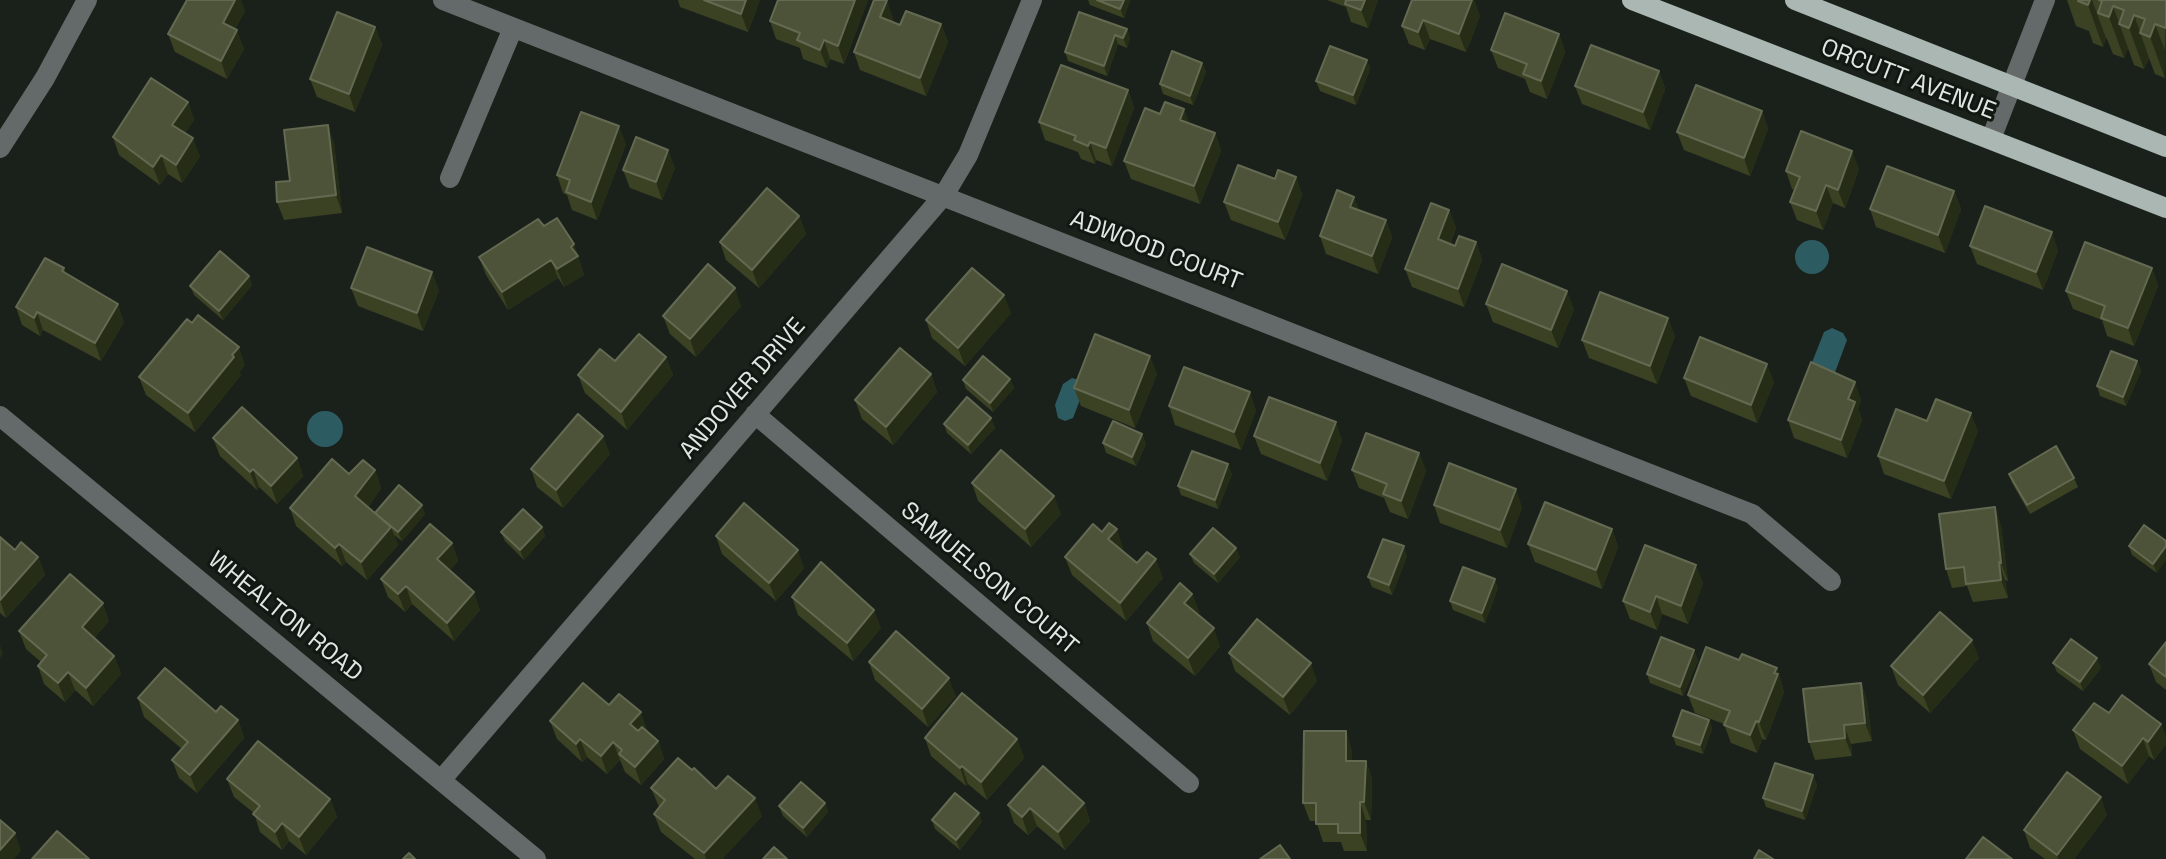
<!DOCTYPE html>
<html>
<head>
<meta charset="utf-8">
<style>
	body { margin:0 }
	canvas { display:block; background:#1a211b }
</style>
</head>
<body>
<canvas width="2166" height="859"></canvas>
<script>
const c = document.querySelector('canvas').getContext('2d');
c.lineJoin = 'round';
function fillPath(path, color) { c.fillStyle = color; c.fill(path, 'evenodd'); }
const toPath = rows => new Path2D(rows.map(r => 'M' + r).join(''));
function stroke(path, color, width, dash) { c.strokeStyle = color; c.lineWidth = width; c.lineCap = dash ? 'butt' : 'round'; c.setLineDash(dash || []); c.stroke(path); }
function drawText(font, color, halo, rows, align = 'center') {
  c.font = font + ' "Space Grotesk",sans-serif'; c.lineWidth = 6; c.setLineDash([]); c.textBaseline = 'middle'; c.strokeStyle = halo; c.fillStyle = color; for (const [text, x, y, turn = 0] of rows) {
    c.save(); c.translate(x, y); c.rotate((+turn || 0) * Math.PI / 180); c.textAlign = isNaN(turn) ? turn : align; if (halo) c.strokeText(text, 0, 0); c.fillText(text, 0, 0); c.restore();
  }
}
const water = toPath([
	'1795 257a17 17 0 1 1 34 0a17 17 0 1 1-34 0Z',
	[1832,328,1843,333,1847,340,1834,375,1811,365,1824,332],
	[1072,378,1079,380,1083,392,1073,418,1065,421,1058,418,1055,405,1063,384],
	'307 429a18 18 0 1 1 36 0a18 18 0 1 1-36 0Z'
]);
const minor = toPath([
	[443,0,1752,514,1831,581],
	[1991,139,2045,0],
	[0,148,45,78,87,0],
	[450,178,513,28],
	[755,414,1189,783],
	[0,416,536,859],
	[442,779,944,195,968,155,1032,0]
]);
const major = toPath([
	[1632,0,2166,208],
	[1795,0,2166,147]
]);
const wall = toPath([
	[678,0,760,0,748,32,680,7],
	[778,0,868,0,844,64,830,59,827,68,803,59,800,48,776,39,770,21],
	[1088,0,1130,0,1124,18,1090,5],
	[1327,0,1378,0,1368,28,1351,22,1346,7],
	[1412,0,1474,0,1480,16,1466,52,1430,39,1425,50,1409,44,1402,26],
	[2067,0,2166,0,2165,78,2155,74,2149,58,2144,69,2134,65,2128,48,2124,58,2113,54,2107,39,2106,38,2103,47,2093,43,2089,31,2076,26],
	[245,11,235,29,244,49,227,79,175,52,168,34],
	[893,18,892,22,900,25,941,24,948,42,926,96,860,70,854,52],
	[375,27,382,45,355,112,317,97,310,79],
	[1127,29,1130,38,1127,48,1118,44,1107,76,1068,61,1065,52],
	[1559,34,1565,52,1547,99,1530,92,1525,79,1498,68,1491,50],
	[1367,60,1370,69,1356,105,1320,91,1316,81],
	[1202,63,1206,72,1193,105,1163,94,1160,84],
	[1659,71,1665,89,1650,130,1582,104,1575,86],
	[1128,90,1134,108,1112,166,1096,160,1095,164,1081,159,1078,152,1045,140,1039,122],
	[188,102,194,120,185,133,200,156,182,183,168,174,160,185,119,155,113,137],
	[1184,109,1189,123,1215,133,1221,151,1200,204,1131,179,1124,161,1160,114],
	[1762,111,1768,129,1750,176,1684,150,1677,132],
	[334,143,342,213,284,220,277,202,290,181],
	[626,144,597,220,572,210,567,195,563,193,557,175],
	[675,168,662,200,630,188,623,170],
	[1859,169,1845,208,1833,203,1823,230,1797,220,1790,202,1794,190,1792,189,1786,171],
	[1296,177,1302,195,1285,240,1231,220,1224,202,1275,179],
	[1954,191,1961,209,1945,253,1876,227,1870,209],
	[1359,210,1386,220,1392,238,1378,274,1326,254,1320,236],
	[1449,210,1456,228,1450,244,1455,246,1476,242,1482,260,1464,307,1412,287,1405,269],
	[799,216,806,234,759,288,726,260,720,242],
	[544,226,574,244,584,275,564,287,558,278,508,310,486,275,479,257],
	[1970,246,2058,250,2043,290,1977,264],
	[64,268,66,274,124,322,101,361,43,330,40,336,22,325,16,307],
	[2152,268,2158,286,2134,346,2107,336,2102,320,2073,309,2066,291],
	[249,276,252,285,223,320,194,295,190,286],
	[351,288,439,290,423,331,358,306],
	[1486,304,1574,309,1558,348,1493,322],
	[741,306,696,357,670,334,663,316],
	[1011,313,965,366,932,338,926,320],
	[1675,336,1657,384,1589,358,1582,340],
	[666,357,673,375,627,430,585,393,578,375,615,361],
	[2137,361,2141,371,2126,406,2100,396,2097,386],
	[245,365,239,372,241,375,195,432,146,395,139,377],
	[931,374,937,392,893,445,862,419,855,400],
	[1157,374,1135,428,1081,406,1074,388],
	[1684,378,1774,382,1757,423,1691,396],
	[1010,379,1014,388,993,412,966,389,963,380],
	[1861,400,1858,409,1862,420,1847,458,1794,438,1788,420],
	[1169,406,1256,410,1241,450,1175,425],
	[991,418,995,428,971,454,947,433,944,424],
	[1978,431,1951,499,1884,474,1878,456],
	[1142,434,1146,444,1136,466,1106,453,1103,443],
	[1254,436,1342,440,1327,481,1261,454],
	[213,438,297,458,303,476,277,504,259,487,257,490,220,456],
	[1419,453,1426,471,1408,519,1390,512,1384,498,1359,488,1352,470],
	[610,454,563,508,537,487,531,469],
	[375,470,381,488,368,507,376,514,425,514,402,541,394,535,398,545,367,580,346,562,342,566,296,526,290,508,349,474],
	[1232,474,1218,509,1181,495,1178,486],
	[2009,474,2074,478,2078,487,2030,514,2012,483],
	[972,483,1061,514,1031,547,978,501],
	[1434,505,1522,507,1507,548,1440,523],
	[2001,525,2008,581,2005,580,2008,598,1973,602,1967,586,1952,588,1946,569],
	[2144,525,2157,573,2132,555,2129,546],
	[542,527,545,536,524,560,505,541,501,532],
	[1612,529,1618,547,1602,589,1535,562,1528,544],
	[1102,532,1123,547,1121,549,1137,563,1163,578,1126,621,1072,575,1065,557],
	[716,536,804,568,776,601,722,554],
	[0,537,15,550,38,557,45,575,6,618,0,613],
	[452,543,458,561,450,570,480,610,454,641,412,604,405,612,388,597,381,579],
	[1190,554,1240,557,1218,583,1194,563],
	[1407,556,1392,595,1372,587,1368,577],
	[1703,583,1688,624,1662,614,1657,630,1630,619,1623,601],
	[1498,588,1485,623,1453,610,1450,601],
	[1192,594,1199,612,1197,614,1220,646,1195,676,1153,641,1147,623],
	[792,597,881,628,853,661,798,615],
	[109,621,94,638,114,656,121,674,93,706,75,690,65,702,44,684,38,666,41,662,26,649,19,631],
	[2166,642,2166,690,2156,682,2149,664],
	[1229,653,1317,681,1290,715,1235,671],
	[1979,658,1930,713,1898,685,1891,666],
	[1698,660,1683,696,1650,683,1647,674],
	[869,662,956,696,928,727,875,680],
	[2053,663,2101,668,2083,691,2057,672],
	[1861,683,1867,701,1872,741,1851,744,1852,756,1815,760,1809,742],
	[1783,686,1782,688,1784,692,1766,740,1762,739,1757,753,1731,743,1724,724,1695,713,1688,695],
	[138,698,216,712,238,720,244,738,197,793,179,778,172,760,182,749,144,717],
	[609,705,647,730,646,731,658,741,664,759,641,785,625,772,620,760,607,774,587,757,582,762,557,739,550,721],
	[2109,713,2161,724,2166,737,2166,744,2154,760,2149,756,2128,784,2080,749,2073,730],
	[1709,720,1712,729,1703,754,1676,745,1673,736],
	[925,738,1017,739,1024,758,987,800,968,784,966,786,931,756],
	[1352,750,1352,761,1366,761,1372,779,1371,820,1366,820,1367,851,1344,851,1341,842,1323,842,1316,821,1310,821,1303,803],
	[1813,775,1817,785,1805,820,1766,807,1763,798],
	[227,779,330,799,337,817,306,855,289,841,282,850,260,832,254,813,234,797],
	[651,788,716,789,762,816,722,859,695,859,661,832,654,814,659,807],
	[825,803,828,812,807,837,783,816,779,806],
	[1084,803,1090,821,1065,850,1037,826,1028,835,1014,823,1008,805],
	[2107,815,2074,859,2045,859,2030,848,2024,830],
	[932,820,982,822,960,850,935,829]
]);
const shadedWall = toPath([
	[235,0,241,0,245,11,229,41,223,23],
	[746,0,760,0,748,32,741,14],
	[855,0,868,0,844,64,838,46],
	[887,0,893,18,887,35,880,17],
	[1124,0,1130,0,1124,18,1120,9],
	[1365,0,1378,0,1368,28,1361,10],
	[1472,0,1474,0,1480,16,1466,52,1459,34],
	[2090,0,2092,0,2106,38,2103,47,2088,5],
	[2113,6,2128,48,2124,58,2109,17],
	[2134,15,2149,58,2144,69,2129,28],
	[1423,20,1430,39,1425,50,1418,32],
	[941,24,948,42,926,96,920,78],
	[2155,24,2166,53,2165,78,2150,37],
	[375,27,382,45,355,112,349,94],
	[1127,29,1130,38,1127,48,1123,38],
	[237,30,244,49,227,79,221,61],
	[1559,34,1565,52,1547,99,1541,81],
	[1115,35,1118,44,1107,76,1104,66],
	[824,40,830,59,827,68,820,50],
	[1367,60,1370,69,1356,105,1353,95],
	[1202,63,1206,72,1193,105,1190,96],
	[1659,71,1665,89,1650,130,1643,112],
	[1128,90,1134,108,1112,166,1106,148],
	[188,102,194,120,179,143,172,125],
	[1184,109,1191,127,1180,120],
	[1762,111,1768,129,1750,176,1744,158],
	[328,125,334,143,342,213,336,195],
	[619,126,626,144,597,220,591,202],
	[1215,133,1221,151,1200,204,1194,186],
	[193,138,200,156,182,183,176,165],
	[1090,142,1096,160,1095,164,1088,146],
	[668,150,675,168,662,200,656,182],
	[1852,151,1859,169,1845,208,1838,190],
	[161,155,168,174,160,185,153,167],
	[1296,177,1302,195,1285,240,1278,222],
	[1826,185,1833,203,1823,230,1816,211],
	[1954,191,1961,209,1945,253,1938,235],
	[1354,197,1361,215,1350,207],
	[1449,210,1456,228,1444,257,1438,239],
	[799,216,806,234,759,288,752,270],
	[1386,220,1392,238,1378,274,1372,256],
	[2052,232,2058,250,2043,290,2036,272],
	[1476,242,1482,260,1464,307,1458,289],
	[574,244,584,275,564,287,557,269,571,247],
	[551,260,558,278,508,310,502,292],
	[2152,268,2158,286,2134,346,2128,328],
	[432,272,439,290,423,331,417,313],
	[249,276,252,285,223,320,219,311],
	[735,288,741,306,696,357,690,339],
	[1567,291,1574,309,1558,348,1551,330],
	[1004,295,1011,313,965,366,958,348],
	[118,304,124,322,101,361,95,343],
	[37,312,43,330,40,336,34,318],
	[1668,318,1675,336,1657,384,1650,366],
	[239,347,245,365,239,372,241,375,195,432,188,413],
	[1150,356,1157,374,1135,428,1129,410],
	[666,357,673,375,627,430,621,412],
	[2137,361,2141,371,2126,406,2123,397],
	[1767,364,1774,382,1757,423,1751,405],
	[931,374,937,392,893,445,886,427],
	[1010,379,1014,388,993,412,990,403],
	[1855,382,1861,400,1858,409,1862,420,1847,458,1841,440,1848,399],
	[1250,392,1256,410,1241,450,1234,432],
	[1971,413,1978,431,1951,499,1944,481],
	[991,418,995,428,971,454,968,445],
	[1336,422,1342,440,1327,481,1320,463],
	[1142,434,1146,444,1136,466,1132,457],
	[603,436,610,454,563,508,556,490],
	[1419,453,1426,471,1408,519,1401,501],
	[297,458,303,476,277,504,271,486],
	[1228,464,1232,474,1218,509,1215,500],
	[253,469,259,487,257,490,250,472],
	[375,470,381,488,362,515,355,496],
	[1516,489,1522,507,1507,548,1500,530],
	[1054,496,1061,514,1031,547,1025,529],
	[422,505,425,514,402,541,398,532],
	[1995,507,2001,525,2008,581,2001,563],
	[391,527,398,545,367,580,361,562],
	[542,527,545,536,524,560,520,550],
	[1117,529,1123,547,1115,557,1108,539],
	[1612,529,1618,547,1602,589,1596,570],
	[452,543,458,561,444,577,437,559],
	[339,544,346,562,342,566,335,548],
	[1404,546,1407,556,1392,595,1389,585],
	[2166,546,2166,560,2157,573,2153,564],
	[1236,548,1240,557,1218,583,1214,574],
	[798,550,804,568,776,601,769,583],
	[38,557,45,575,6,618,0,600],
	[1156,559,1163,578,1126,621,1120,603],
	[1999,562,2005,580,2008,598,2001,580],
	[1696,565,1703,583,1688,624,1681,606],
	[1495,579,1498,588,1485,623,1482,613],
	[406,586,412,604,405,612,398,594],
	[474,592,480,610,454,641,447,623],
	[1192,594,1199,612,1191,621,1184,603],
	[1656,596,1662,614,1657,630,1650,612],
	[103,603,109,621,88,645,82,627],
	[874,610,881,628,853,661,847,643],
	[1214,628,1220,646,1195,676,1188,658],
	[1972,640,1979,658,1930,713,1923,695],
	[0,645,3,654,0,658],
	[1694,650,1698,660,1683,696,1680,687],
	[114,656,121,674,93,706,86,688],
	[2097,658,2101,668,2083,691,2080,682],
	[1311,663,1317,681,1290,715,1283,697],
	[1777,668,1783,686,1782,688,1784,692,1766,740,1759,722],
	[68,672,75,690,65,702,58,683],
	[949,678,956,696,928,727,922,709],
	[1861,683,1867,701,1872,741,1865,723],
	[641,712,647,730,637,742,630,724],
	[238,720,244,738,197,793,190,775],
	[1709,720,1712,729,1703,754,1700,745],
	[1756,721,1762,739,1757,753,1750,735],
	[2161,724,2166,737,2166,744,2154,760,2148,742],
	[1844,725,1851,744,1852,756,1845,738],
	[1346,731,1352,750,1352,779,1346,761],
	[2143,738,2149,756,2128,784,2122,766],
	[580,739,587,757,582,762,576,744],
	[1017,739,1024,758,987,800,981,782],
	[658,741,664,759,641,785,635,767],
	[613,742,620,760,607,774,601,756],
	[1366,761,1372,779,1371,820,1364,802],
	[962,766,968,784,966,786,960,768],
	[1813,775,1817,785,1805,820,1802,811],
	[2101,797,2107,815,2074,859,2058,859,2057,855],
	[755,798,762,816,722,859,706,859,704,853],
	[330,799,337,817,306,855,299,837],
	[1360,802,1366,820,1367,851,1360,833],
	[825,803,828,812,807,837,803,828],
	[1084,803,1090,821,1065,850,1058,832],
	[1030,808,1037,826,1028,835,1022,817],
	[979,813,982,822,960,850,956,840],
	[282,823,289,841,282,850,275,832],
	[15,833,21,851,14,859,0,859,0,850]
]);
const building = toPath([
	[187,0,235,0,223,23,237,30,221,61,168,34,187,0],
	[704,0,746,0,741,14,704,0],
	[778,0,855,0,838,46,824,40,820,50,797,40,800,33,770,21,778,0],
	[874,0,887,0,880,17,900,25,906,11,941,24,920,78,854,52,874,0],
	[1097,0,1124,0,1120,9,1097,0],
	[1346,0,1365,0,1361,10,1345,4,1346,0],
	[1412,0,1472,0,1459,34,1423,20,1418,32,1402,26,1412,0],
	[2079,0,2090,0,2088,5,2078,1,2079,0],
	[2099,0,2166,0,2166,28,2155,24,2150,37,2140,33,2145,19,2134,15,2129,28,2119,24,2124,10,2113,6,2109,17,2098,13,2102,1,2099,0],
	[337,12,375,27,349,94,310,79,337,12],
	[1079,12,1127,29,1123,38,1115,35,1104,66,1065,52,1079,12],
	[1505,13,1559,34,1541,81,1523,74,1527,64,1491,50,1505,13],
	[1591,45,1659,71,1643,112,1575,86,1591,45],
	[1330,46,1367,60,1353,95,1316,81,1330,46],
	[1172,51,1202,63,1190,96,1160,84,1172,51],
	[1061,65,1128,90,1106,148,1090,142,1088,146,1074,140,1076,136,1039,122,1061,65],
	[151,78,188,102,172,125,193,138,176,165,161,155,153,167,113,137,151,78],
	[1696,85,1762,111,1744,158,1677,132,1696,85],
	[1165,102,1184,109,1180,120,1215,133,1194,186,1124,161,1145,108,1160,114,1165,102],
	[581,112,619,126,591,202,566,192,570,180,557,175,581,112],
	[328,125,336,195,277,202,276,182,290,181,284,130,328,125],
	[1801,131,1852,151,1838,190,1826,185,1816,211,1790,202,1800,177,1786,171,1801,131],
	[636,137,668,150,656,182,623,170,636,137],
	[1238,165,1275,179,1278,170,1296,177,1278,222,1224,202,1238,165],
	[1887,166,1954,191,1938,235,1870,209,1887,166],
	[767,188,799,216,752,270,720,242,767,188],
	[1337,190,1354,197,1350,207,1386,220,1372,256,1320,236,1337,190],
	[1431,203,1449,210,1438,239,1455,246,1459,236,1476,242,1458,289,1405,269,1431,203],
	[1985,206,2052,232,2036,272,1970,246,1985,206],
	[557,218,574,244,571,247,578,256,557,269,551,260,502,292,479,257,538,219,544,226,557,218],
	[2085,242,2152,268,2128,328,2101,318,2105,306,2066,291,2085,242],
	[367,247,432,272,417,313,351,288,367,247],
	[220,251,249,276,219,311,190,286,220,251],
	[45,258,64,268,62,271,118,304,95,343,37,312,34,318,16,307,45,258],
	[708,264,735,288,690,339,663,316,708,264],
	[1502,264,1567,291,1551,330,1486,304,1502,264],
	[972,268,1004,295,958,348,926,320,972,268],
	[1600,292,1668,318,1650,366,1582,340,1600,292],
	[198,315,239,347,232,355,234,357,188,413,139,377,187,319,192,323,198,315],
	[639,334,666,357,621,412,578,375,600,349,615,361,639,334],
	[1095,334,1150,356,1129,410,1074,388,1095,334],
	[1700,337,1767,364,1751,405,1684,378,1700,337],
	[900,348,931,374,886,427,855,400,900,348],
	[2111,351,2137,361,2123,397,2097,386,2111,351],
	[983,356,1010,379,990,403,963,380,983,356],
	[1811,362,1855,382,1848,399,1855,402,1841,440,1788,420,1811,362],
	[1184,367,1250,392,1234,432,1169,406,1184,367],
	[967,397,991,418,968,445,944,424,967,397],
	[1269,397,1336,422,1320,463,1254,436,1269,397],
	[1936,399,1971,413,1944,481,1878,456,1896,409,1927,421,1936,399],
	[242,407,297,458,271,486,253,469,250,472,213,438,242,407],
	[578,414,603,436,556,490,531,469,578,414],
	[1113,421,1142,434,1132,457,1103,443,1113,421],
	[1366,433,1419,453,1401,501,1383,494,1387,484,1352,470,1366,433],
	[2056,446,2074,478,2027,505,2009,474,2056,446],
	[1001,450,1054,496,1025,529,972,483,1001,450],
	[1192,451,1228,464,1215,500,1178,486,1192,451],
	[332,459,349,474,363,460,375,470,355,496,391,527,361,562,339,544,335,548,290,508,332,459],
	[1449,463,1516,489,1500,530,1434,505,1449,463],
	[399,485,422,505,398,532,375,513,399,485],
	[1545,502,1612,529,1596,570,1528,544,1545,502],
	[744,503,798,550,769,583,716,536,744,503],
	[1995,507,2001,563,1999,562,2001,580,1966,584,1964,567,1946,569,1939,514,1995,507],
	[523,509,542,527,520,550,501,532,523,509],
	[1109,523,1117,529,1108,539,1137,563,1147,552,1156,559,1120,603,1065,557,1093,524,1102,532,1109,523],
	[430,524,452,543,437,559,474,592,447,623,406,586,398,594,381,579,430,524],
	[2144,525,2166,541,2166,546,2153,564,2129,546,2144,525],
	[1213,528,1236,548,1214,574,1190,554,1213,528],
	[0,537,15,550,21,542,38,557,0,600,0,537],
	[1383,539,1404,546,1389,585,1368,577,1383,539],
	[1645,545,1696,565,1681,606,1656,596,1650,612,1623,601,1645,545],
	[821,562,874,610,847,643,792,597,821,562],
	[1463,567,1495,579,1482,613,1450,601,1463,567],
	[70,574,103,603,82,627,114,656,86,688,68,672,58,683,38,666,47,655,19,631,70,574],
	[1180,583,1192,594,1184,603,1214,628,1188,658,1147,623,1180,583],
	[1940,612,1972,640,1923,695,1891,666,1940,612],
	[1257,619,1311,663,1283,697,1229,653,1257,619],
	[896,631,949,678,922,709,869,662,896,631],
	[1661,637,1694,650,1680,687,1647,674,1661,637],
	[2071,639,2097,658,2080,682,2053,663,2071,639],
	[2166,642,2166,677,2149,664,2166,642],
	[1706,647,1739,660,1742,654,1777,668,1774,673,1778,674,1759,722,1756,721,1750,735,1724,725,1730,711,1688,695,1706,647],
	[165,668,216,712,221,706,238,720,190,775,172,760,188,742,138,698,165,668],
	[583,683,609,705,619,694,641,712,630,724,638,731,642,727,658,741,635,767,619,754,622,750,613,742,601,756,580,739,576,744,550,721,583,683],
	[1861,683,1865,723,1844,725,1845,738,1809,742,1803,689,1861,683],
	[962,693,1017,739,981,782,962,766,960,768,925,738,962,693],
	[2122,695,2161,724,2148,742,2143,738,2122,766,2073,730,2094,703,2109,713,2122,695],
	[1682,710,1709,720,1700,745,1673,736,1682,710],
	[1304,731,1346,731,1346,761,1366,761,1364,802,1360,802,1360,833,1338,833,1338,824,1316,824,1316,803,1303,803,1304,731],
	[258,741,330,799,299,837,282,823,275,832,253,814,260,806,227,779,258,741],
	[678,758,692,770,694,768,716,789,728,776,755,798,704,853,654,814,665,800,651,788,678,758],
	[1775,763,1813,775,1802,811,1763,798,1775,763],
	[1043,766,1084,803,1058,832,1030,808,1022,817,1008,805,1043,766],
	[2067,772,2101,797,2057,855,2024,830,2067,772],
	[801,782,825,803,803,828,779,806,801,782],
	[955,793,979,813,956,840,932,820,955,793],
	[0,820,15,833,0,850,0,820],
	[57,831,89,859,32,859,57,831],
	[1983,837,2012,859,1966,859,1983,837],
	[1280,845,1290,859,1260,859,1280,845],
	[774,847,787,859,763,859,774,847],
	[1759,850,1773,859,1754,859,1759,850],
	[409,853,415,859,403,859,409,853]
]);
const streetNames = [
	["ORCUTT AVENUE",1908,80,21],
	["ADWOOD COURT",1156,251,21],
	["ANDOVER DRIVE",743,389,-49],
	["SAMUELSON COURT",989,579,40],
	["WHEALTON ROAD",285,617,39]
];
fillPath(water, '#2d5b62');
stroke(minor, '#646a69', 20);
stroke(major, '#aab7b3', 20);
fillPath(wall, '#3b4123');
fillPath(shadedWall, '#262d17');
fillPath(building, '#4c5338');
stroke(building, '#646a52', 2);
drawText('24px', '#e1e7e2', '#111812', streetNames);
</script>
</body>
</html>
